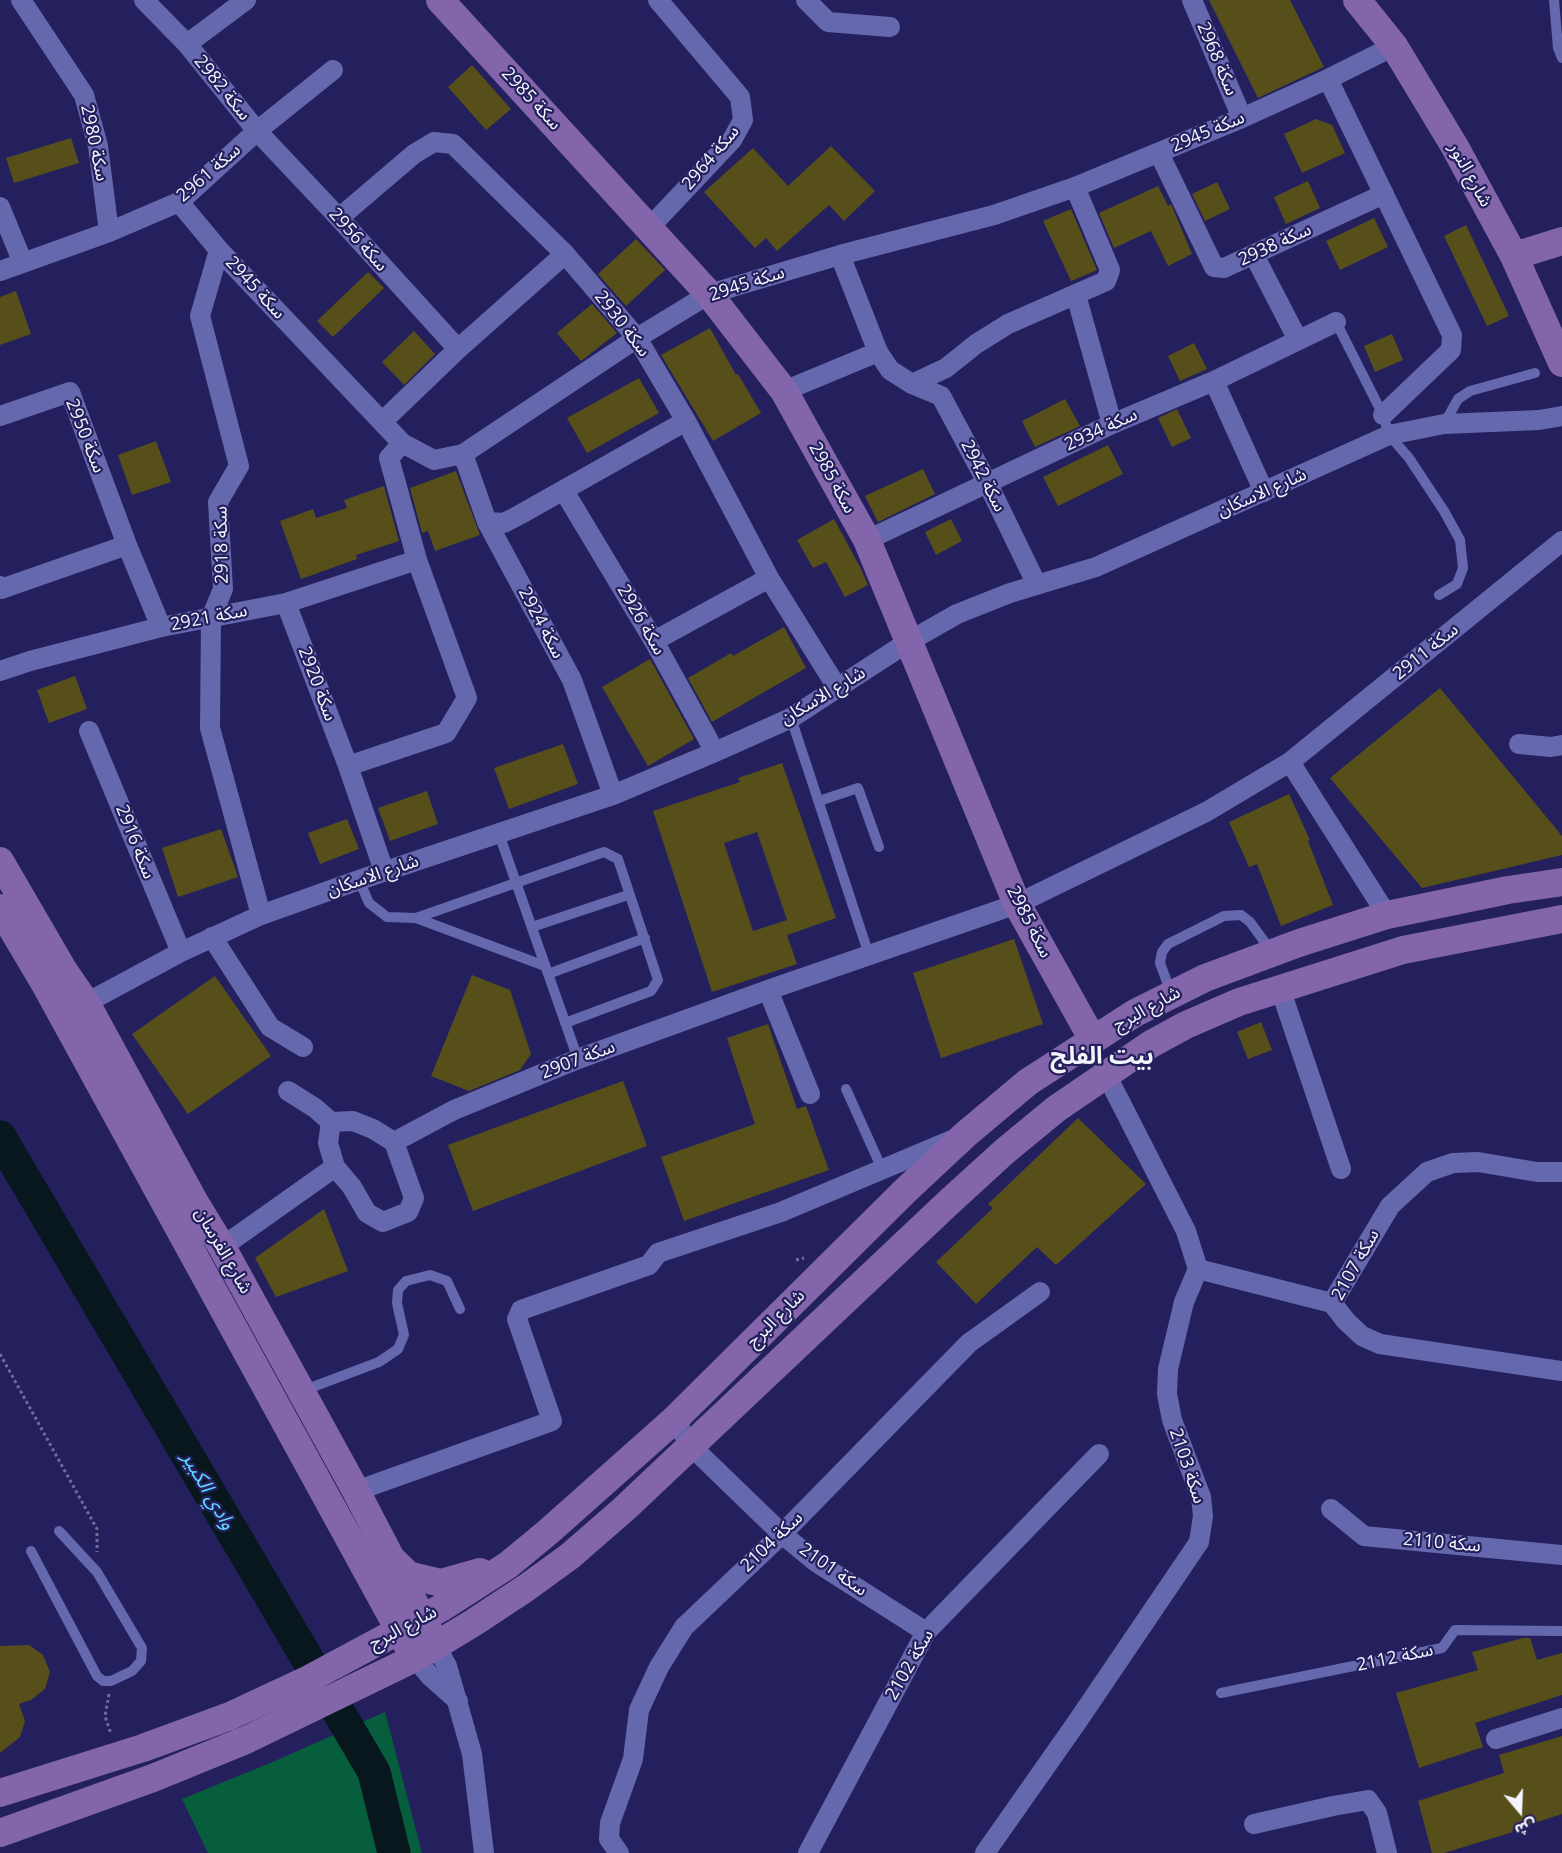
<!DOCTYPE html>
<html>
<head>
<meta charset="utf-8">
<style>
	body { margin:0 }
	#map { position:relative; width:1562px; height:1853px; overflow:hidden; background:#24205e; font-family:"Open Sans","Noto Sans Arabic",sans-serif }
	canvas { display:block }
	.north { position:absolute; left:1490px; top:1781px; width:60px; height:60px; -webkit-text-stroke:4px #24205e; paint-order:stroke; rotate:161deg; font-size:16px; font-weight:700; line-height:24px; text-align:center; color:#f3f4fc }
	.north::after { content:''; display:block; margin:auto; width:21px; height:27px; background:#f3f4fc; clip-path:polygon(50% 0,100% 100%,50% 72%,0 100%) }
</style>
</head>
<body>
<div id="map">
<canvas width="1562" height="1853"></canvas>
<div class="north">ش</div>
</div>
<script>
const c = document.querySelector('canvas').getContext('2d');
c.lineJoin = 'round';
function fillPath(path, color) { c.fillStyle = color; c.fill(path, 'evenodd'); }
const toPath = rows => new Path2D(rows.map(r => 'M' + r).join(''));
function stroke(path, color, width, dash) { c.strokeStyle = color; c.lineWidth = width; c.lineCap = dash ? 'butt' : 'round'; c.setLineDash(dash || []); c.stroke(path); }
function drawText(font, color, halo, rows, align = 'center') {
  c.font = font + ' "Open Sans","Noto Sans Arabic",sans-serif'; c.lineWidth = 4.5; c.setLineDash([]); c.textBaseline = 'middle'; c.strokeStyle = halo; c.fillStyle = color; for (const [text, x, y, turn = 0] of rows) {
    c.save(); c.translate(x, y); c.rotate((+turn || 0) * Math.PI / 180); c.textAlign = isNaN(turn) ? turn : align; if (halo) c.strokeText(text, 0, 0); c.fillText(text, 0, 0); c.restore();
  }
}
const green = toPath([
	[385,1712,422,1853,208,1853,182,1799,275,1761]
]);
const river = toPath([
	[0,1137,374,1772,394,1853]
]);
const building = toPath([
	[1209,0,1290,0,1324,67,1258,98],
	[472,65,511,109,486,130,448,87],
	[1316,119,1332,125,1345,153,1302,173,1284,134],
	[71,138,79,163,14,183,6,158],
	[831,146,875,191,844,221,829,205,777,251,766,238,755,248,704,192,753,148,788,186],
	[1308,181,1320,208,1286,224,1274,197],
	[1217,182,1230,209,1205,221,1192,194],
	[1158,186,1168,206,1171,204,1192,254,1168,266,1151,231,1114,248,1099,213],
	[1071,209,1097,270,1071,281,1043,221],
	[1374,218,1388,247,1340,270,1326,241],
	[1466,225,1509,316,1487,326,1444,236],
	[636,239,665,270,626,306,598,274],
	[368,272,384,288,333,337,317,321],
	[16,291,31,334,0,345,0,297],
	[592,304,617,333,581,361,557,333],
	[710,328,736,375,738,374,761,413,713,441,661,355],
	[414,331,435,354,404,385,382,362],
	[1392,334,1403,360,1375,372,1364,346],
	[1194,343,1207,369,1180,381,1168,356],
	[639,378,659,413,587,453,567,418],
	[1065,399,1080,426,1035,447,1022,421],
	[1177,409,1191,438,1172,447,1158,418],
	[156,441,171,482,132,495,118,455],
	[1108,445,1123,474,1058,506,1043,477],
	[923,469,935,494,878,522,865,496],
	[456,471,480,535,435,551,428,531,422,533,410,488],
	[384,486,399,541,356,555,357,559,301,579,280,521,313,509,316,518,347,508,344,500],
	[834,519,860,567,868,585,845,597,826,562,813,568,797,540],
	[951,519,962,541,936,555,925,532],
	[784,627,806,668,712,722,688,678,731,653,733,656],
	[650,659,694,739,648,766,602,687],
	[75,676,87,709,49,723,37,690],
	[1440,688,1562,836,1562,855,1422,888,1330,778],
	[563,744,578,784,509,809,494,768],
	[782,763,836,918,787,935,797,964,712,992,653,811,740,782,738,778],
	[757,832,787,920,753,931,724,843],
	[427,791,438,824,390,841,378,808],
	[1289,794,1310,840,1308,841,1333,905,1281,926,1257,864,1249,867,1229,822],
	[347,819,359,849,320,864,308,833],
	[221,829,238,877,178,897,162,848],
	[1014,939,1043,1024,941,1058,913,973],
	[472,975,510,990,531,1054,520,1070,469,1091,431,1076],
	[215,976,271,1056,188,1114,132,1034],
	[1261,1022,1272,1050,1248,1059,1237,1032],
	[768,1024,797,1109,806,1106,829,1170,684,1221,661,1157,755,1124,727,1038],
	[623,1081,647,1146,473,1211,448,1145],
	[1078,1118,1146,1184,1056,1265,1037,1247,976,1304,936,1262,993,1208,988,1204],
	[324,1209,348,1271,276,1297,255,1258],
	[1523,1638,1530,1638,1537,1660,1562,1653,1562,1695,1475,1723,1483,1747,1419,1768,1396,1693,1478,1670,1472,1652],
	[29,1645,43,1655,50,1672,45,1689,31,1700,19,1704,25,1721,20,1737,0,1753,0,1646],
	[1562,1736,1562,1814,1512,1830,1513,1832,1444,1853,1432,1853,1418,1801,1504,1773,1499,1755]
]);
const path = toPath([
	[796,1260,804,1258],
	[0,1354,97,1529,97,1552],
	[109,1694,105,1716,111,1734]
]);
const lane = toPath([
	[1554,0,1558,48,1562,58],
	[1336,322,1383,415,1389,435,1409,458,1444,511,1460,540,1463,568,1457,584,1439,595],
	[1444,424,1458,399,1470,391,1535,373],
	[791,718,869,955],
	[819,801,858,788,879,847],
	[499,834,578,1059],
	[359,880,369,903,387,917,416,918,545,966],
	[416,918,604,852,618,859,658,980,651,991,565,1023],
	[532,927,628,895],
	[548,974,645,938],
	[1171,993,1160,963,1162,952,1168,944,1224,916,1241,915,1250,922,1272,952],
	[846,1089,882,1169],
	[302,1391,379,1362,398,1349,404,1335,397,1303,398,1290,406,1281,430,1275,447,1281,460,1309],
	[31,1551,97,1676,103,1681,111,1681,132,1671,141,1661,142,1648,97,1572,59,1531],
	[1221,1693,1442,1648,1455,1630,1562,1631]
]);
const street = toPath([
	[21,0,84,95,98,146,109,232],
	[144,0,187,44,257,131,339,218,458,349],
	[806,0,828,22,890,27],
	[1192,0,1242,118],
	[187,44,246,0],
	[1328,79,1452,335,1451,350,1383,415],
	[1159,153,1214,267,1224,268,1384,194],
	[179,202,219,250,402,443,434,460,463,454,637,338,709,294,840,255,994,215,1075,187,1242,118,1328,79,1394,46],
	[0,207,23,263],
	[339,218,414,154,434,142,453,144,565,254,637,338,686,421,769,578,838,689],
	[650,227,732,140,743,120,740,97,658,0],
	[219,250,200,316,239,466,218,502,223,589,211,618,210,728,261,915],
	[840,255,878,352,890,370,912,384,941,396,988,484,1037,585],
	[1254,255,1298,340],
	[0,271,109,232,179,202,257,131,333,70],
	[1076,295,1112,424],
	[1214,381,1264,492],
	[912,384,946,368,976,344,1008,324,1106,281,1110,270,1075,187],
	[784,391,878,352],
	[0,416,70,392,127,545,161,627],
	[382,422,458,349,565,254],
	[463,454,487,522,572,680,613,795],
	[564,491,654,641,715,752],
	[487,522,504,523,521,514,686,421],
	[867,540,1112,424,1214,381,1336,322],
	[0,586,1,589,127,545],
	[286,603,348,766,384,871],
	[654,641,769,578],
	[0,671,30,661,161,627,286,603,417,560],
	[89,731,181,952],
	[1519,744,1551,747,1562,745],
	[1290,762,1387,915],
	[348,766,446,733,467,698,417,560,389,458,402,443],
	[212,937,270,1027,303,1047],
	[1280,988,1341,1169],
	[768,990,810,1094],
	[86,1003,181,952,261,915,359,880,613,795,715,752,791,718,908,642,957,614,1010,593,1096,567,1389,435,1444,424,1539,420,1562,416],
	[288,1091,315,1108,331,1122],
	[353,1121,373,1129,394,1142,414,1198,408,1212,383,1222,367,1213,352,1187,335,1167,328,1143,331,1122,353,1121],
	[394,1142,454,1110,578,1059,768,990,1017,904,1206,812,1290,762,1562,541],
	[222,1247,335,1167],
	[1198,1269,1332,1303],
	[1332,1303,1390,1206,1427,1172,1453,1163,1478,1162,1537,1172,1562,1172],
	[1332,1303,1346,1321,1362,1336,1380,1344,1562,1371],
	[674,1420,692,1447,782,1534,816,1562,926,1632],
	[356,1491,552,1421,517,1319,521,1310,649,1265,658,1253,781,1212,952,1140],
	[1331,1509,1364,1536,1562,1555],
	[436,1646,447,1666,472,1754,484,1853],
	[415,1658,430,1676,458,1701],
	[1496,1739,1562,1718],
	[1254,1824,1333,1806,1368,1800,1377,1813,1387,1853],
	[619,1853,609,1839,610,1823,633,1759,639,1710,659,1667,684,1627,782,1534,969,1343,1040,1292],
	[808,1853,926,1632,1099,1454],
	[985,1853,1077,1722,1199,1542,1203,1516,1201,1497,1172,1420,1167,1394,1168,1369,1184,1302,1198,1269,1186,1231,1106,1074]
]);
const secondary = toPath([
	[440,0,709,294,784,391,867,540,1017,904,1093,1040],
	[1357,0,1394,46,1455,147,1514,256,1562,363],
	[1514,256,1562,241],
	[0,861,64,971,86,1003,194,1201,222,1247,356,1491,431,1635],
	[0,908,45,984,408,1646],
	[393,1560,408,1575,441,1583,480,1572],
	[0,1793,143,1748,230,1716,305,1681,441,1608,508,1565,548,1532,674,1420,905,1191,966,1134,1028,1082,1135,1013,1205,978,1299,943,1387,915,1508,890,1562,882],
	[0,1833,153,1778,246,1740,415,1658,473,1623,526,1588,570,1556,624,1509,948,1203,1005,1151,1056,1109,1151,1044,1186,1025,1239,1002,1403,950,1562,919]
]);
const streetNames = [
	["سكة 2968",1217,59,67],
	["سكة 2982",222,88,51],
	["سكة 2985",531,99,47],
	["سكة 2945",1208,132,-23],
	["سكة 2980",94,143,78],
	["سكة 2964",711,158,-50],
	["سكة 2961",209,173,-41],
	["شارع النور",1470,175,61],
	["سكة 2956",358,240,48],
	["سكة 2938",1275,245,-25],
	["سكة 2945",747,284,-18],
	["سكة 2945",255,288,47],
	["سكة 2930",622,324,52],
	["سكة 2934",1101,430,-25],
	["سكة 2950",85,436,68],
	["سكة 2942",983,476,63],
	["سكة 2985",832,478,61],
	["شارع الاسكان",1262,493,-24],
	["سكة 2918",222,545,-91],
	["سكة 2921",209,618,-11],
	["سكة 2926",641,620,60],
	["سكة 2924",541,623,62],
	["سكة 2911",1426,652,-39],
	["سكة 2920",317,684,69],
	["شارع الاسكان",823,696,-31],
	["سكة 2916",135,842,68],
	["شارع الاسكان",373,876,-19],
	["سكة 2985",1029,922,63],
	["شارع البرج",1147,1009,-29],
	["سكة 2907",578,1060,-21],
	["شارع الفرسان",223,1251,60],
	["سكة 2107",1356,1265,-61],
	["شارع البرج",776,1319,-45],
	["سكة 2103",1187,1466,71],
	["سكة 2104",772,1542,-44],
	["سكة 2110",1442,1543,5],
	["سكة 2101",833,1570,35],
	["شارع البرج",403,1628,-28],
	["سكة 2112",1395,1658,-12],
	["سكة 2102",910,1665,-60]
];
const waterNames = [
	["وادي الكبير",208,1491,60]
];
const districtNames = [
	["بيت الفلج",1102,1057]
];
fillPath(green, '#075e3d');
stroke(river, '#07171d', 33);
fillPath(building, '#574f19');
stroke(path, '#706e98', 3, [3, 3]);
stroke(lane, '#6668ae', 10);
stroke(street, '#6668ae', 20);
stroke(secondary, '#8265aa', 28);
drawText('18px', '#f3f4fc', '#24205e', streetNames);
drawText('italic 20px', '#5ddaff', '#24205e', waterNames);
drawText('bold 24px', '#f3f4fc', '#24205e', districtNames);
</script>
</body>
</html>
